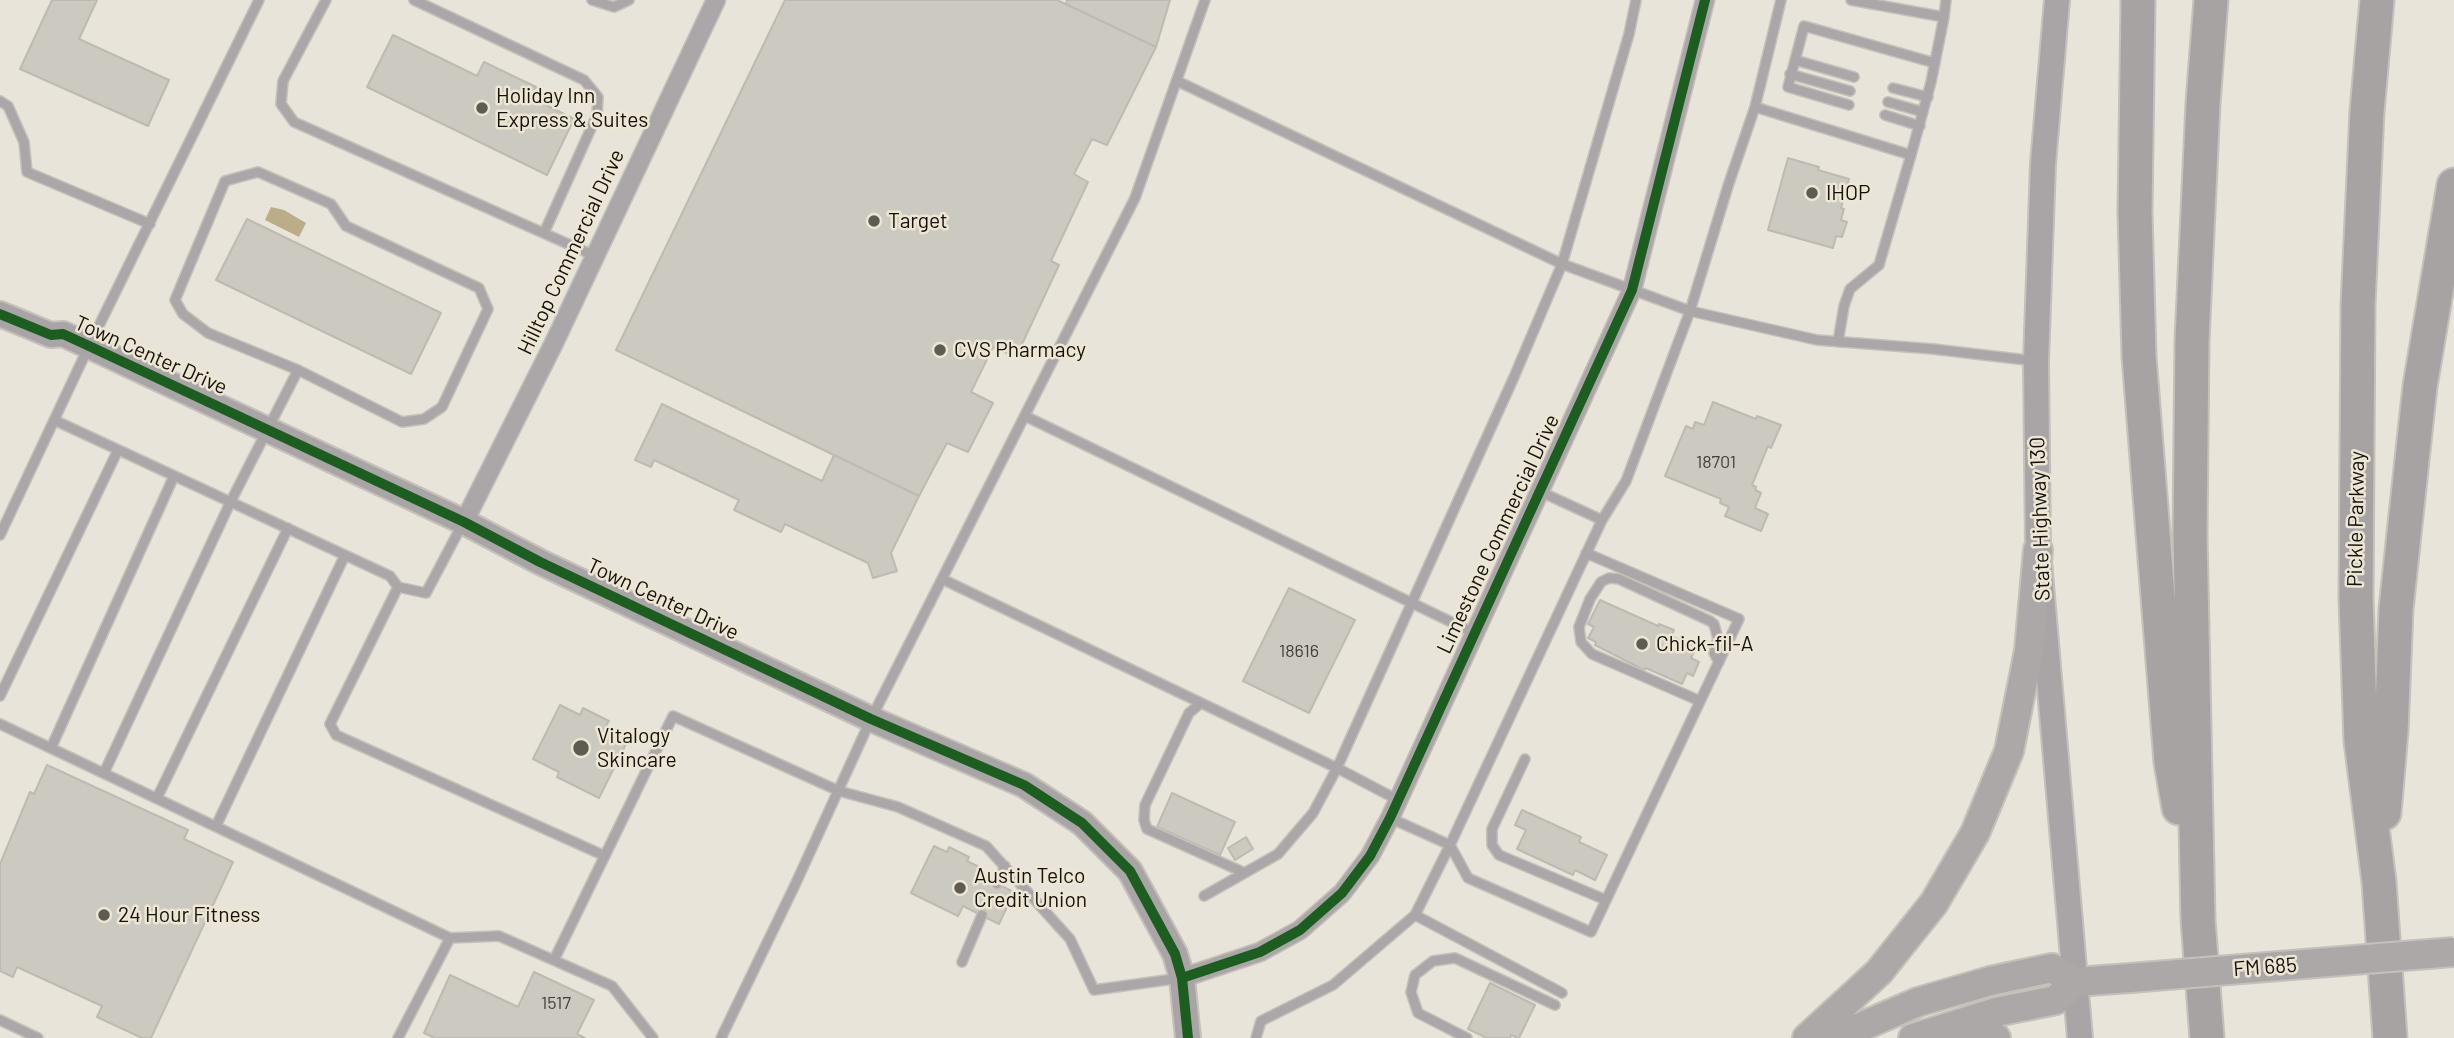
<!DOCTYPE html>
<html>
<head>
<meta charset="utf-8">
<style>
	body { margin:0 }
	canvas { display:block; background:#e8e4da }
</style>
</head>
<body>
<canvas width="2454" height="1038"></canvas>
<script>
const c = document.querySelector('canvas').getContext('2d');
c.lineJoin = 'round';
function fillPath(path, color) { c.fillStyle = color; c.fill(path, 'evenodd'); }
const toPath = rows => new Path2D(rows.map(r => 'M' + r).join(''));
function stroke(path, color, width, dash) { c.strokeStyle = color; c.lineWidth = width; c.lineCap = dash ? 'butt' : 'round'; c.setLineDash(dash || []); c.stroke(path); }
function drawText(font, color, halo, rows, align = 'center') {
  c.font = font + ' Barlow,sans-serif'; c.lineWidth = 5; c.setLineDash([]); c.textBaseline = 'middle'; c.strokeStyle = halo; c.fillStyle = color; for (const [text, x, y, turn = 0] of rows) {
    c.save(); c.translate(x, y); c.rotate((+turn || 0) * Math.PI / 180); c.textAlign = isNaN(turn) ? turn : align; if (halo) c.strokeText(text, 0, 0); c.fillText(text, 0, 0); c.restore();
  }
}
const water = toPath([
	[271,207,284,210,306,223,299,237,265,220]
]);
const building = toPath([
	[52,0,97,0,79,39,169,80,148,126,20,69,52,0],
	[785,0,1057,0,1156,47,1107,145,1092,139,1074,174,1088,182,1051,261,1059,265,1016,357,993,347,971,392,993,403,968,452,947,443,919,496,616,350,785,0],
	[1067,0,1170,0,1156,47,1066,4,1067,0],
	[393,35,477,76,484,62,536,87,530,97,574,119,547,175,367,87,393,35],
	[1788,158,1819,167,1818,170,1849,179,1841,208,1844,209,1841,220,1847,222,1842,237,1836,236,1833,248,1768,230,1788,158],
	[247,219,441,313,411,374,216,280,247,219],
	[1713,402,1756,419,1757,416,1781,425,1771,448,1768,446,1752,485,1756,487,1755,490,1761,493,1755,508,1768,514,1761,531,1725,516,1729,507,1720,503,1721,499,1665,476,1686,426,1693,429,1695,422,1704,425,1713,402],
	[662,404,822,481,834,455,919,496,891,553,897,571,873,578,868,563,785,524,781,532,734,510,739,500,654,460,651,467,635,460,662,404],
	[1289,588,1355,620,1309,713,1243,681,1289,588],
	[1600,600,1658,626,1659,624,1674,630,1671,636,1696,647,1691,658,1699,662,1693,676,1687,673,1682,684,1646,668,1644,670,1595,645,1596,642,1588,638,1594,627,1588,624,1600,600],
	[560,705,580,715,583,708,609,721,606,726,629,738,599,798,557,777,559,772,533,759,560,705],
	[47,765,188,830,184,839,233,862,151,1038,142,1038,97,1017,102,1006,17,967,13,977,0,971,0,864,30,792,34,794,47,765],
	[1172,793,1235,822,1220,855,1157,827,1172,793],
	[1522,810,1581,837,1579,842,1607,855,1595,880,1575,870,1573,875,1517,849,1526,830,1515,825,1522,810],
	[1246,837,1253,849,1235,860,1228,848,1246,837],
	[934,846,947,852,949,847,969,857,967,861,981,868,978,875,1014,892,999,924,963,906,958,916,911,893,934,846],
	[534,972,594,1000,577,1034,585,1038,435,1038,424,1033,450,975,518,1007,534,972],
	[1490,983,1535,1005,1519,1038,1511,1035,1510,1038,1487,1038,1468,1029,1490,983]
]);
const lane = toPath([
	[326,0,283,81,281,104,294,122,595,256],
	[414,0,584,80,598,97,597,115,544,233],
	[592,0,614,7,629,0],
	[1851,0,1944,17,1946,0],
	[1795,60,1854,77],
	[1790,74,1850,91],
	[1177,81,1562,264,1690,311,1817,340,1933,349,2035,361],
	[1893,88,1928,97],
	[0,101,8,106,24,142,27,172,150,224],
	[1888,102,1923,112],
	[1849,105,1788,87,1804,26,1935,63],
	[1755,107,1781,0],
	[1885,115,1920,126],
	[1911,155,1931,82,1944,17],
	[1025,416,1474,633],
	[54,420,390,576,398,587,330,724,336,735,605,856],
	[1602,520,1626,481,1690,311,1728,186,1755,107,1911,155,1879,265,1850,289,1844,306,1838,342],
	[0,535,89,346,259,0],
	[942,579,1337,768,1398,800],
	[398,587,426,593,463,523],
	[0,696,118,450],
	[1700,701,1592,654,1581,642,1579,627,1590,599,1601,582,1609,578,1619,579,1710,621,1714,624,1718,639,1714,653,1719,662],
	[1201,703,1189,713,1145,805,1144,820,1147,829,1245,873],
	[0,724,450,938],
	[51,748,174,476],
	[1525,759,1492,829,1492,845,1499,855,1606,900],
	[104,773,231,501,298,370,402,422,424,419,442,407,488,309,479,288,346,226,331,204,258,172,225,181,175,300,183,314,208,333,298,370],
	[157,798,288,528],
	[1390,818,1450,845,1602,520,1539,491],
	[216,826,345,555],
	[997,884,1005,866],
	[1204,896,1278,854,1313,813,1337,768,1514,377,1562,264,1629,34,1636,0],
	[1415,915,1562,993],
	[554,960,673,716,839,791,898,807,986,846,1070,939,1094,990,1181,978],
	[962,962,982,915],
	[0,1020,38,1038],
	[398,1038,450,938,499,936,612,986,653,1038],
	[721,1038,795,885,871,719,1135,198,1205,0],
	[1256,1038,1261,1021,1333,985,1415,915,1450,845,1468,878,1591,932,1739,619,1586,553],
	[1467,1038,1418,1013,1411,992,1415,975,1433,961,1455,958,1555,1005]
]);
const street = toPath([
	[464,522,554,343,716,0],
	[1182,978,1260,952,1300,930,1342,893,1370,856,1390,818,1632,290,1705,0]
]);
const secondary = toPath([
	[2057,0,2043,164,2036,361,2038,550,2080,1038],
	[0,314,51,335,63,334,89,346,464,522,540,562,871,719,1024,785,1082,823,1130,871,1175,954,1182,978,1188,1038]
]);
const primary = toPath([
	[1949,1032,1986,1034,1996,1038],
	[1807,1038,1879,972,1934,903,1975,833,2009,751,2029,651,2038,550],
	[1835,1038,1918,1002,1990,981,2052,968,2075,982,2130,978],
	[1913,1038,1996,1012,2056,1000,2075,982]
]);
const highway = toPath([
	[2138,0,2135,213,2139,356,2171,762,2179,808],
	[2377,0,2367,111,2358,305,2356,598,2361,741,2379,882,2390,1038],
	[2384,813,2391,731,2396,609,2407,506,2420,386,2454,185],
	[2207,1038,2198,920,2190,534,2192,340,2203,103,2211,0]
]);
const primaryBridge = toPath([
	[2130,978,2454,952]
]);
const cycleway = toPath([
	[0,314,51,335,63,334,89,346,464,522,540,562,871,719,1024,785,1082,823,1130,871,1175,954,1182,978,1188,1038],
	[1182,978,1260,952,1300,930,1342,893,1370,856,1390,818,1632,290,1705,0]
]);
const markers = [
	[482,108,7,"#5e5b53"],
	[1812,193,7,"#5e5b53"],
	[874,221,7,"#5e5b53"],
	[940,350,7,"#5e5b53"],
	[1642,644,7,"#5e5b53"],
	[581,748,9,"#5e5b53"],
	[960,888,7,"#5e5b53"],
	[104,915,7,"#5e5b53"]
];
const numberNames = [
	["18701",1716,462],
	["18616",1299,651],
	["1517",556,1003]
];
const poiNames = [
	["Holiday Inn",496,96],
	["Express & Suites",496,120],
	["IHOP",1826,193],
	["Target",888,221],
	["CVS Pharmacy",954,350],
	["Chick-fil-A",1656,644],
	["Vitalogy",597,736],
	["Skincare",597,760],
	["Austin Telco",974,876],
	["Credit Union",974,900],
	["24 Hour Fitness",118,915]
];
const streetNames = [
	["Hilltop Commercial Drive",571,252,-65],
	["Town Center Drive",151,355,24],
	["State Highway 130",2040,519,-92],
	["Pickle Parkway",2356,519,-89],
	["Limestone Commercial Drive",1498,534,-65],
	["Town Center Drive",663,599,25],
	["FM 685",2265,967,-4]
];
fillPath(water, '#bcad89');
fillPath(building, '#ccc9c1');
stroke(building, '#bebab2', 2);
stroke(lane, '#c5c1ba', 12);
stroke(street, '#c5c1ba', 21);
stroke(secondary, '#c5c1ba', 28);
stroke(primary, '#c5c1ba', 32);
stroke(highway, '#c5c1ba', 37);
stroke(lane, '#aba6a7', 9);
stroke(street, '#aba6a7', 18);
stroke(secondary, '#a9a4a5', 24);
stroke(primary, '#aca8a7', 28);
stroke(highway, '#a7a3a3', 33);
stroke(primaryBridge, '#c5c1ba', 32, []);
stroke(primaryBridge, '#aca8a7', 28);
stroke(cycleway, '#1b5e20', 10);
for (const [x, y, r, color] of markers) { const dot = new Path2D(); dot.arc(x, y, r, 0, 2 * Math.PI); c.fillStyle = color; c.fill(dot); stroke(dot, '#eee6d4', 2.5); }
drawText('18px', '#423f38', null, numberNames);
drawText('21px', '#14110b', '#eee6d4', poiNames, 'left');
drawText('21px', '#14110b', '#eee6d4', streetNames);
</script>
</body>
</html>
